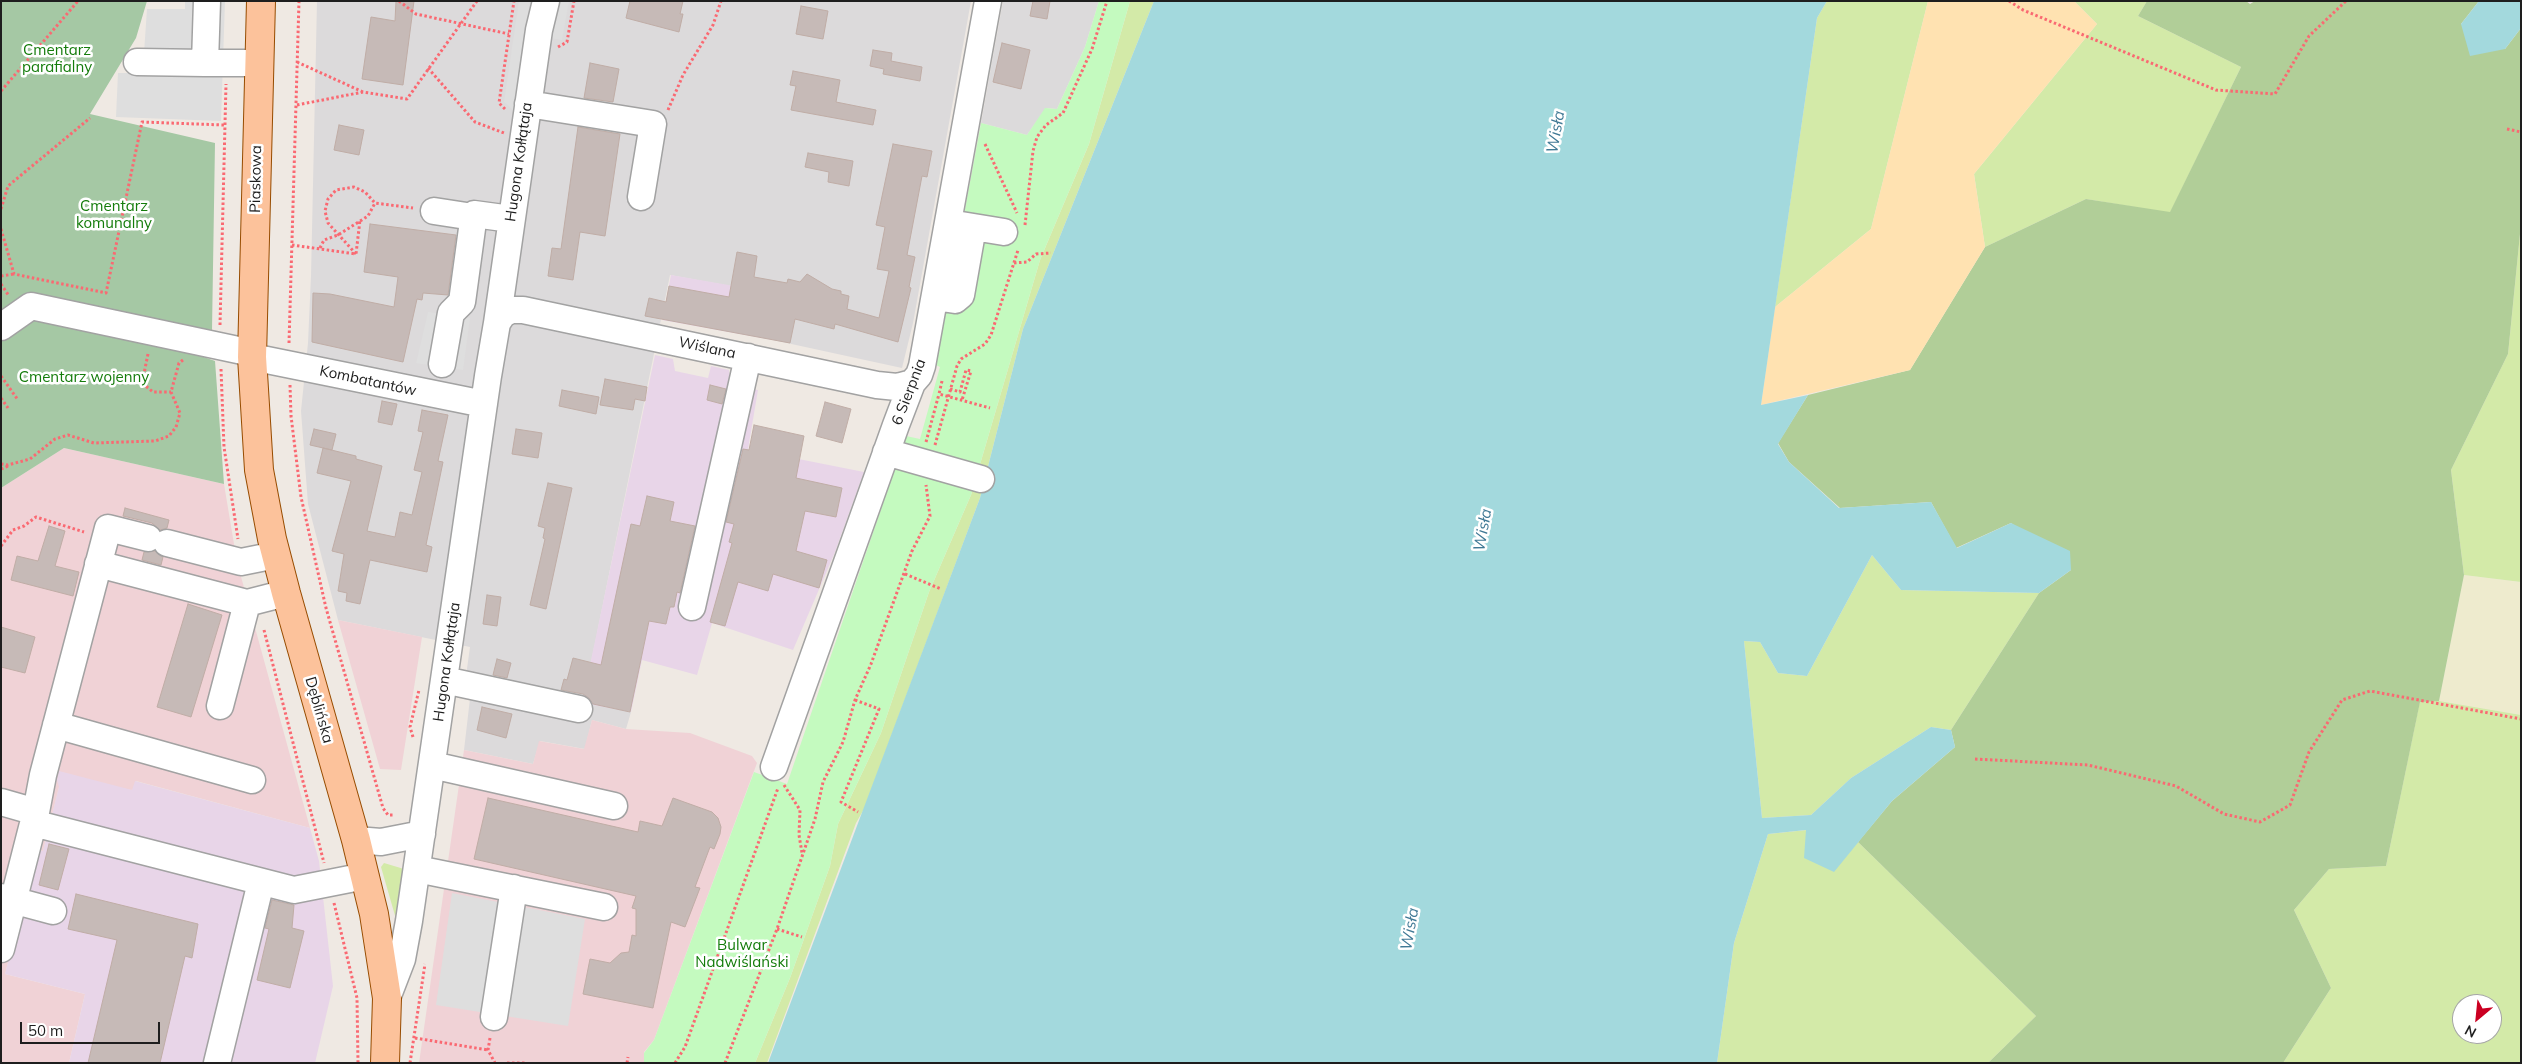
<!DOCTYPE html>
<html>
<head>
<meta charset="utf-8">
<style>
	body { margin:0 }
	#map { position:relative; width:2522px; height:1064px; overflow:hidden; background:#efe9e3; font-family:Mulish,sans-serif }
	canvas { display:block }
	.frame { position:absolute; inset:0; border:2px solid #1e1e1e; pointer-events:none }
	.north { position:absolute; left:2452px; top:994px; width:50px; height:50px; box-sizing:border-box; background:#fff; border:1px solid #a5a5a5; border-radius:50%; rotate:208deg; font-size:14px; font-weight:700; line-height:20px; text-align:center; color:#1e1e1e }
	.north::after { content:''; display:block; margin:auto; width:18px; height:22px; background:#cb0022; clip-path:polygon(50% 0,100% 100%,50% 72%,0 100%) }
	.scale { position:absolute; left:20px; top:1022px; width:140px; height:22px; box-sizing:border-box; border:2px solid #1e1e1e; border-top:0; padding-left:6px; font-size:15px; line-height:18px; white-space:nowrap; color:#1e1e1e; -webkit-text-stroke:4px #fff; paint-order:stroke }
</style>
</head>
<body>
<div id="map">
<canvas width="2522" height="1064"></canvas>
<div class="frame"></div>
<div class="north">N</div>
<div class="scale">50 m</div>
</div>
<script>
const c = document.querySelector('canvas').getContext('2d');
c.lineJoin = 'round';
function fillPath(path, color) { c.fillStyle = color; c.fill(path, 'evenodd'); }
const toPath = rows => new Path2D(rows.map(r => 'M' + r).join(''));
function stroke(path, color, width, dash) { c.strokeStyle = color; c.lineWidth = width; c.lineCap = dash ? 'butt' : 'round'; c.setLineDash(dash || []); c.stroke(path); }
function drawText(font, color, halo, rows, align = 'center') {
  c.font = font + ' Mulish,sans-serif'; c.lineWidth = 5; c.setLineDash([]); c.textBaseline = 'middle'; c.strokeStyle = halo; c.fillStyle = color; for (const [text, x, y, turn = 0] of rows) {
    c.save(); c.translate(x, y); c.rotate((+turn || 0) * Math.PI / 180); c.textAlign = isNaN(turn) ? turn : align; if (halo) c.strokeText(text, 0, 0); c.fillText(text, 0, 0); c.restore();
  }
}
const residential = toPath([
	[317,1,971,1,913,323,902,368,773,340,780,295,670,275,583,702,631,712,626,729,592,720,585,749,540,741,533,764,464,750,471,690,466,676,470,647,338,620,308,504,301,411,308,343,311,276],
	[1003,1,1099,1,1085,47,1057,109,1046,108,1027,135,981,123]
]);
const commercial = toPath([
	[64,448,224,484,237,562,310,828,136,781,133,790,59,787,43,851,38,850,5,974,85,994,69,1063,1,1063,1,488],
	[338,620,422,637,401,770,380,769],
	[592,720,626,729,690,733,752,756,757,763,654,1040,644,1052,644,1063,419,1063,464,750,533,764,539,741,584,749]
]);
const industrial = toPath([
	[671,275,780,294,773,340,662,320],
	[655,355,673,359,675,371,708,378,711,366,729,370,730,376,751,389,758,390,748,449,864,472,835,552,793,650,712,623,697,675,642,660,631,712,582,703],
	[59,771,132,790,135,781,310,828,319,861,333,986,315,1063,69,1063,85,994,5,974,37,850,43,851,59,787,57,780]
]);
const farmland = toPath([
	[2464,575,2521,582,2521,715,2439,701]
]);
const grass = toPath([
	[1130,1,1154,1,1023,329,980,498,864,809,856,823,767,1063,755,1063,790,978,830,866,838,824,881,733,929,592,971,495,1040,260,1089,144],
	[1827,1,1928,1,1871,229,1775,307,1817,18],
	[2074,1,2147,1,2138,16,2241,67,2170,213,2086,199,1985,247,1974,174,2097,24],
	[2521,224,2521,582,2464,575,2451,470,2508,354],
	[1872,555,1901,590,2039,593,1951,730,1931,727,1851,778,1811,815,1762,818,1744,641,1760,642,1778,673,1807,676],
	[2420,701,2439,701,2521,715,2521,1063,2283,1063,2331,988,2294,910,2329,869,2386,866],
	[2462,1004,2492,1004,2492,1034,2462,1034],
	[1807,830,1833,871,1858,842,2036,1016,1988,1063,1717,1063,1734,943,1768,834],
	[384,863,404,869,396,919,381,867]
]);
const forest = toPath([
	[2147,1,2246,1,2250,4,2255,1,2479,1,2461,24,2505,49,2521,28,2521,224,2508,354,2451,470,2464,575,2439,701,2420,702,2386,866,2329,869,2294,910,2331,988,2283,1063,1988,1063,2036,1016,1858,842,1892,801,1955,747,1951,730,2039,593,2071,570,2011,523,1956,548,1931,502,1840,508,1789,462,1778,443,1808,395,1910,370,1985,247,2086,199,2170,212,2241,67,2138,16]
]);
const sand = toPath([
	[1928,1,2074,1,2097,24,1974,174,1985,247,1910,370,1761,405,1775,307,1871,229]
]);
const cemetery = toPath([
	[1,1,147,1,136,38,90,114,215,143,212,330,207,329,201,356,215,361,224,484,64,448,1,488]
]);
const park = toPath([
	[1099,1,1130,1,1089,144,1040,260,971,495,929,592,881,733,838,824,830,866,790,978,755,1063,644,1063,644,1053,654,1040,754,772,787,784,906,436,920,439,940,367,936,365,981,123,1027,135,1045,108,1057,109,1085,47]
]);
const parking = toPath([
	[185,1,225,1,221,121,116,117,118,73,129,73,131,52,144,53,147,9,185,9],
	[519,1,530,1,514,111,504,102],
	[557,1,569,1,562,40,551,38],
	[428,312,470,318,463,370,416,363],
	[452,893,585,919,568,1026,436,1005]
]);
const water = toPath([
	[1154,1,1827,1,1817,18,1761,405,1808,395,1778,444,1789,462,1839,508,1931,502,1957,548,2011,523,2070,551,2071,570,2039,593,1901,590,1872,555,1807,676,1778,673,1760,642,1744,641,1762,818,1811,815,1851,778,1931,727,1951,730,1955,747,1892,801,1834,872,1804,858,1806,830,1768,834,1734,943,1717,1063,768,1063,980,498,1023,329],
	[2479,1,2521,1,2521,28,2505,49,2470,56,2461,24]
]);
const building = toPath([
	[396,1,414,1,403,85,362,79,371,17,395,21,396,1],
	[630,1,683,1,680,14,683,14,679,32,626,18,630,1],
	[1033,1,1050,1,1047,19,1030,16,1033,1],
	[801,6,828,11,823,39,796,34,801,6],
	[1002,43,1030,50,1021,89,993,82,1002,43],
	[873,50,892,53,891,61,922,67,920,81,883,74,884,69,870,66,873,50],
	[590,63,619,69,613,102,584,98,590,63],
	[793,71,840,80,836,102,876,110,873,125,791,110,796,86,790,85,793,71],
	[339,125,364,130,359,155,334,150,339,125],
	[578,127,620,134,605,236,580,232,573,280,548,276,552,248,561,249,578,127],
	[893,144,932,151,927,177,922,176,907,255,915,257,909,287,911,288,898,342,835,324,834,329,795,319,790,343,645,316,649,298,666,302,669,286,729,297,737,252,757,256,754,277,787,283,788,279,800,282,807,274,832,289,841,291,841,294,849,296,847,309,879,318,889,271,877,269,885,227,876,225,893,144],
	[808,153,853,161,849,186,828,182,829,172,805,167,808,153],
	[370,224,456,235,448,295,423,293,422,300,417,299,403,362,312,342,313,293,330,294,394,307,398,277,364,272,370,224],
	[605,379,647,387,645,401,635,399,633,410,600,405,605,379],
	[710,385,726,389,722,404,707,400,710,385],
	[562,390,599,397,596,414,559,406,562,390],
	[382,401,397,404,392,425,378,422,382,401],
	[825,402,851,409,842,443,816,436,825,402],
	[422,410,448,415,438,461,443,462,426,545,432,547,427,572,370,560,360,604,346,601,347,593,338,591,344,554,332,551,351,481,317,473,323,448,356,456,356,459,382,466,367,531,395,537,400,512,412,515,422,472,414,470,423,432,418,431,422,410],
	[754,425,804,436,796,478,842,488,836,517,805,511,796,551,827,560,819,588,773,574,768,591,738,582,725,626,710,622,732,543,729,542,734,524,726,522,743,449,749,450,754,425],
	[314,429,336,434,332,450,310,445,314,429],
	[516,429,542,433,538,458,512,454,516,429],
	[548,483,572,488,546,609,530,605,545,539,543,538,545,528,538,526,548,483],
	[647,496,674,502,670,521,695,526,680,593,677,592,674,607,670,607,666,624,649,621,630,712,593,704,589,698,583,694,561,690,564,679,567,680,573,658,601,665,631,524,640,526,647,496],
	[125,508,169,520,167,528,160,530,152,523,123,516,125,508],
	[49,526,65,531,55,566,79,572,73,596,11,580,17,556,38,561,49,526],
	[155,551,163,557,161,565,142,560,144,552,155,551],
	[487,595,501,597,497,626,483,624,487,595],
	[188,604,222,615,191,717,157,707,188,604],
	[1,627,35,637,25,673,1,667,1,627],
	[497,659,511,663,507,678,493,675,497,659],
	[482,707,512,714,506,738,477,730,482,707],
	[488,798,638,832,640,821,662,826,673,798,712,812,718,818,721,827,720,834,714,849,710,847,695,887,700,888,685,927,671,922,653,1008,583,994,590,959,610,963,621,953,629,952,632,935,636,936,636,909,632,908,636,896,474,859,488,798],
	[49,844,69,849,58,890,39,885,49,844],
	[76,894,198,924,192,958,185,956,160,1063,88,1063,117,940,68,929,76,894],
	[272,900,294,905,292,928,304,931,290,988,257,980,269,929,265,928,272,900]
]);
const path = toPath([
	[399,1,416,14,509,34],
	[2009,1,2023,10,2216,90,2275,94,2309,36,2346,1],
	[558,47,567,42,574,1],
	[297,62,363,92],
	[428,68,475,122,504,133],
	[1,91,78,1],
	[297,105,363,92,407,99,477,1],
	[505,109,499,103,514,1],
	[668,110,683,75,713,25,721,1],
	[2507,129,2521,132],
	[985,144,1017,213],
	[1,209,8,186,90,118],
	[1025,225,1033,151,1037,137,1046,125,1063,113,1092,49,1107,1],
	[1,229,14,274,106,293,142,122,224,125],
	[292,245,356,254,360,220],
	[320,248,324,240,338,235,368,216,375,203],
	[356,254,328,223,325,211,328,199,336,190,354,187,365,192,375,203,413,208],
	[1014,263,1027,262,1036,254,1051,253],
	[1,276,14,274],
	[1,284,9,296],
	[220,325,226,84],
	[289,343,299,1],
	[148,354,142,383,153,392,171,392],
	[221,369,224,447,238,539],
	[1,376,18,400],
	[942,381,939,394,990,408],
	[290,385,291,416,301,497,326,608,383,808,388,815,394,815],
	[950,389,960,392,966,370,971,371,962,400],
	[1,398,8,408],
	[926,442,939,394],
	[935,445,957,366,961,359,985,344,991,335,1018,250],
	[1,464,8,465,30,459,55,439,68,435,94,443,155,441,169,436,176,427,180,413,171,392,179,363,183,360],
	[1,469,8,466],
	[1,546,13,530,24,526,36,517,84,532],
	[905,574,941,589],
	[264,630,324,863],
	[855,700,879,709,841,802,858,812],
	[413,737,410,727,419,690],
	[1975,759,2088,765,2176,786,2224,814,2260,822,2290,805,2309,752,2342,700,2370,691,2521,719],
	[784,785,800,810,799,835,802,853],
	[334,903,357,998,358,1063],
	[777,929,802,937],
	[415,1038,488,1050],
	[490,1038,488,1050,495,1063],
	[410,1063,425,964],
	[507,1063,525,1063],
	[627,1063,628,1057],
	[675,1063,685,1047,778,788],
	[725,1063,777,929,815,819,823,782,843,742,855,700,871,664,912,551,930,516,926,485]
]);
const minor = toPath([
	[207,1,205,63,259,63],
	[137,62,205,63],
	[528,104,653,124,641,197],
	[434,211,473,217],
	[955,224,1004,232],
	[935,297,955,300,961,295,973,227],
	[497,323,539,30,546,1],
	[1,327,31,306,252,353],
	[252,357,484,404],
	[442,364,451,313,462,302,474,214,511,219],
	[886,452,981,479],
	[167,543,241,562,276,555],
	[98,564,247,603,286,593],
	[692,607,748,357],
	[444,680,579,709],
	[220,706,247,603],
	[56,725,252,780],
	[432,765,614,806],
	[774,767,896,425,912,383,919,375,922,366,988,1],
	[1,802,36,812],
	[33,823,294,890,365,876],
	[356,840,381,842,422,834],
	[417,869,604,907],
	[1,897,53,911],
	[1,949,36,812,43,775,108,528,148,538],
	[387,998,402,959,409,921,488,376,497,323,503,314,511,310,523,310,877,385,897,387,912,383],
	[494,1017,514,888],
	[217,1063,261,882]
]);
const major = toPath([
	[261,1,252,357,259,470,272,539,286,593,356,840,374,914,387,998,385,1063]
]);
const parkNames = [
	["Cmentarz",57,50],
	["parafialny",57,67],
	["Cmentarz",114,206],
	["komunalny",114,223],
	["Cmentarz wojenny",84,377],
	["Bulwar",742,945],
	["Nadwiślański",742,962]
];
const streetNames = [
	["Hugona Kołłątaja",519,162,-82],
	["Piaskowa",256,179,-89],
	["Wiślana",707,348,12],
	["Kombatantów",368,381,12],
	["6 Sierpnia",909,392,-69],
	["Hugona Kołłątaja",447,662,-82],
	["Dęblińska",319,710,74]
];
const waterNames = [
	["Wisła",1556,132,-80],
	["Wisła",1483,530,-80],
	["Wisła",1410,929,-80]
];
fillPath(residential, '#dcdadb');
fillPath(commercial, '#f0d2d6');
fillPath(industrial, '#e8d5e8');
fillPath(farmland, '#eeebce');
fillPath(grass, '#d3eaa8');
fillPath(forest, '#b1ce98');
fillPath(sand, '#ffe2b1');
fillPath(cemetery, '#a5c8a4');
fillPath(park, '#c4fabf');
fillPath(parking, '#dedede');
fillPath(water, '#a3d9dd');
fillPath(building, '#c6bab7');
stroke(building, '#c0ada6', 1);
stroke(minor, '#a2a2a2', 29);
stroke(major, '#974c00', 30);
stroke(path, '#fa6972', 3, [2.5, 2.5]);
stroke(minor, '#fff', 26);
stroke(major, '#fcc29b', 28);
drawText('15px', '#147c0b', '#fff', parkNames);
drawText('15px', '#1e1e1e', '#fff', streetNames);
drawText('italic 16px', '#417a96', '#fff', waterNames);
</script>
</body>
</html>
